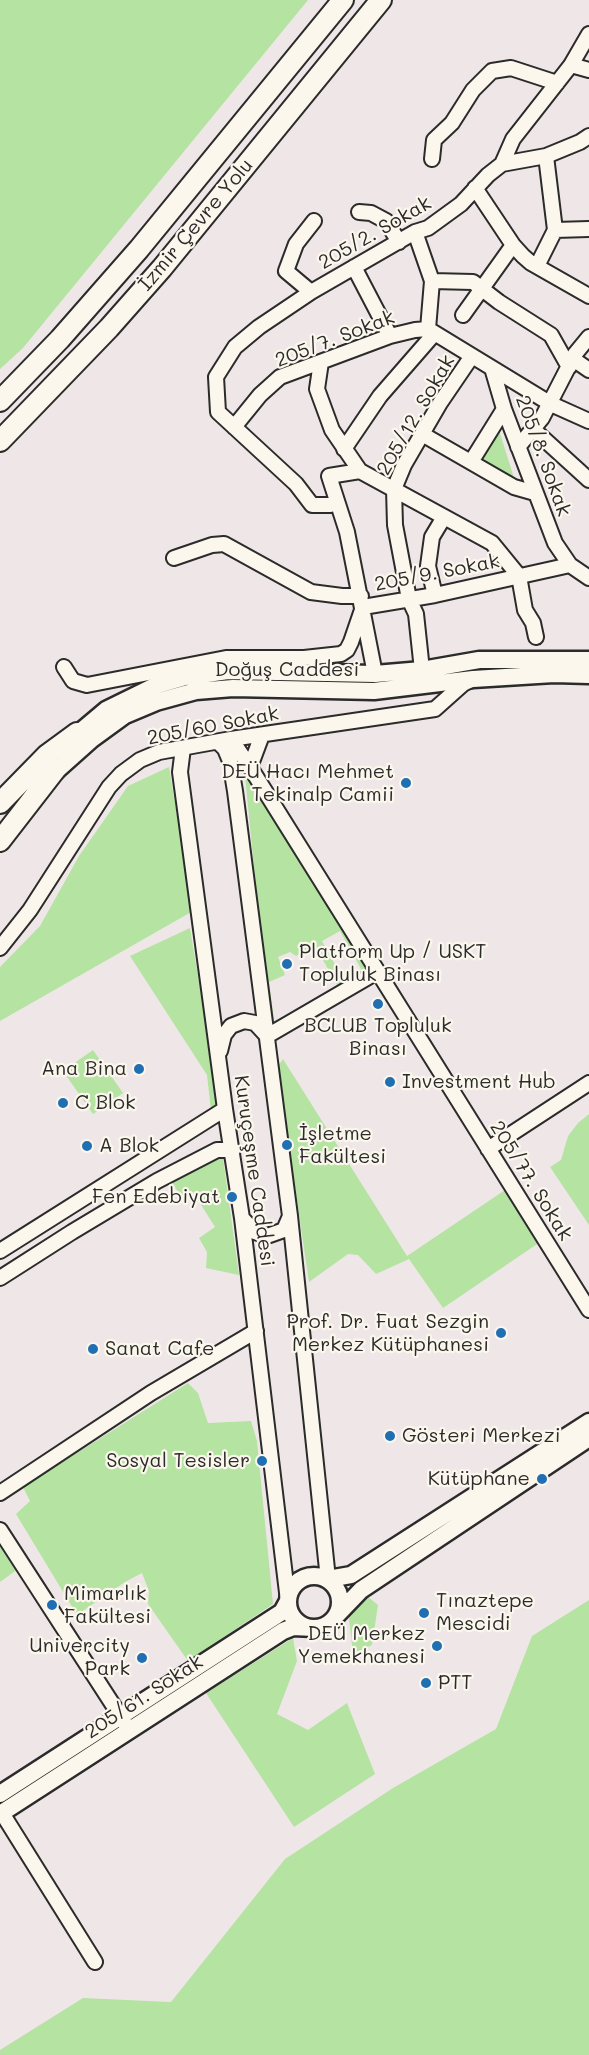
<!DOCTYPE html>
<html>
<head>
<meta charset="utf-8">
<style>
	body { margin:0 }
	canvas { display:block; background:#efe7e7 }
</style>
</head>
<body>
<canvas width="589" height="2055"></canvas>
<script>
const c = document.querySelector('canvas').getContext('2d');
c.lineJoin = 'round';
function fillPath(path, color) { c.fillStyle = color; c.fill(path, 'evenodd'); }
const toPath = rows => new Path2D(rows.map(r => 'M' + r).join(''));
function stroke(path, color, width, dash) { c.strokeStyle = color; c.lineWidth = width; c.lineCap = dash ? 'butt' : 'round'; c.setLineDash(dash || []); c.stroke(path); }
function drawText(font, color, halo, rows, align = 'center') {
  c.font = font + ' Mali,sans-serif'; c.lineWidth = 4.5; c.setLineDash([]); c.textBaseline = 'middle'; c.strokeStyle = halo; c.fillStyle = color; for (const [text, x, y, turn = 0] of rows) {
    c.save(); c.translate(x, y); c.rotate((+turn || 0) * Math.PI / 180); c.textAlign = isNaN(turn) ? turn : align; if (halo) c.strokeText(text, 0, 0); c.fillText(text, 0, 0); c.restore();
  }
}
const green = toPath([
	[0,0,308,0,23,348,0,369],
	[497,424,516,484,474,460],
	[244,765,371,972,365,976,340,931,322,941,347,986,340,990,315,946,296,956,290,952,278,957,285,975,269,982,275,1027,270,1030],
	[169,767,193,911,0,1021,0,967,40,926,79,856,128,786],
	[190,928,220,1108,211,1111,207,1075,130,956],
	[93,1050,123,1093,93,1114,63,1071],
	[283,1059,407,1256,508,1188,543,1240,443,1308,409,1259,376,1274,358,1255,348,1254,309,1282,281,1093,278,1066],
	[589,1114,589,1225,550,1167,561,1160,568,1136,578,1123],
	[218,1156,223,1158,239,1275,206,1268,207,1252,199,1238,215,1227,193,1192,181,1197,170,1179],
	[188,1383,198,1393,208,1423,251,1421,257,1441,273,1604,188,1661,148,1604,149,1591,142,1573,125,1582,77,1615,16,1514,30,1501,23,1487],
	[0,1541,18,1569,0,1582],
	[362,1592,378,1605,372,1645,353,1654,348,1610],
	[589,1600,589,2055,0,2055,0,2050,83,1998,171,2002,285,1859,393,1788,496,1729,532,1636],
	[293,1638,297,1661,277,1714,308,1730,347,1703,375,1774,294,1827,206,1693]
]);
const minor = toPath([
	[571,65,589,70],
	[432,159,434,140,452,123,473,90,492,71,511,68,557,83],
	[502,164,513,139,571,65,589,34],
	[475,188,513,245,523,256,531,263,589,296],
	[359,212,371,213,386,221,399,242],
	[555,230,589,229],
	[415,232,432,281,428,329],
	[537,266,555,230,546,156],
	[354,267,390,336],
	[432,281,473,282,499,302,551,335,569,367],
	[311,292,286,271,296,244,314,221],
	[463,315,513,245],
	[573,359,589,370],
	[321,362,317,389,332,430,360,471,492,543,519,576],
	[492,368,504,409,555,543,570,565,589,578],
	[234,427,260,395,280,377,390,336,415,330,428,329,551,404,589,421],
	[534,430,589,480],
	[422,434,514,487,535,493],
	[518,447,542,418,575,354,589,337],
	[344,449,380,396,434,334],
	[471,462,504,409],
	[360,471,329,476,347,532,375,674],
	[337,503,330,505,312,505,296,484,218,412,216,377,235,347,259,327,311,292,415,232,428,228,461,204,488,175,502,164,546,156,580,142,589,136],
	[174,558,212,545,224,544,311,592,342,596,361,596],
	[519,576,525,610,533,623,536,637],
	[435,595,428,566,432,537,444,517],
	[64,667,73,681,87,685,226,658,304,658,341,654,347,650,351,642,363,607,435,595,570,565],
	[422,670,416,614,409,599,395,525,394,489,404,465,440,403,472,356],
	[231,739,250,767,589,1310],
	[218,742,225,749,230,761,235,791,290,1216,328,1579],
	[183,748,180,772,225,1109,242,1218,288,1601],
	[250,767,262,735],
	[0,948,30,910,109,787,121,774,140,760,159,752,231,739,435,709,463,684,473,679],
	[267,1036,377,972],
	[220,1051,224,1035,231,1026,244,1021,255,1023,267,1036],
	[488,1149,589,1083],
	[242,1218,255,1232,267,1236,284,1230,290,1216],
	[0,1251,225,1109],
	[0,1278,72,1232,157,1181,217,1150,233,1150],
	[0,1493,151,1393,256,1331],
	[0,1530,126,1725],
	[2,1813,95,1962]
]);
const major = toPath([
	[68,742,106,710,157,685,185,677,228,671,375,674,422,670,479,660,589,660],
	[46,780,92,739,125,715,156,702,196,691,233,688,374,691,473,679,554,674,589,675],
	'288 1602a26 26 0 1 1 52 0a26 26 0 1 1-52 0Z',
	[328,1579,351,1575,589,1422],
	[336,1616,361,1590,589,1438],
	[0,1794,282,1612,288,1601],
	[0,1814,283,1631,293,1627,314,1628]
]);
const highway = toPath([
	[0,401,60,339,139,249,343,0],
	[0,441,109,328,162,268,381,0],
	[0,803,47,755,77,733],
	[0,841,55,770]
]);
const markers = [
	[406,783,6,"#1f6fb2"],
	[287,964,6,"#1f6fb2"],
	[378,1004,6,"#1f6fb2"],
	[139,1069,6,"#1f6fb2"],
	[390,1082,6,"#1f6fb2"],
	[63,1103,6,"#1f6fb2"],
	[287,1145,6,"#1f6fb2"],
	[87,1146,6,"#1f6fb2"],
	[232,1197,6,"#1f6fb2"],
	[501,1333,6,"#1f6fb2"],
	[93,1349,6,"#1f6fb2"],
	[390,1436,6,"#1f6fb2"],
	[262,1461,6,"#1f6fb2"],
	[542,1479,6,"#1f6fb2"],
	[52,1605,6,"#1f6fb2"],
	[424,1613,6,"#1f6fb2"],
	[437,1646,6,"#1f6fb2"],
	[142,1658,6,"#1f6fb2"],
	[426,1683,6,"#1f6fb2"]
];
const streetNames = [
	["İzmir Çevre Yolu",196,225,-50],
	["205/2. Sokak",375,233,-30],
	["205/7. Sokak",335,339,-21],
	["205/12. Sokak",416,415,-60],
	["205/8. Sokak",543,456,70],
	["205/9. Sokak",437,573,-11],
	["Doğuş Caddesi",287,670],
	["205/60 Sokak",213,726,-11],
	["Kuruçeşme Caddesi",254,1171,82],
	["205/77. Sokak",531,1181,58],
	["205/61. Sokak",144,1697,-33]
];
const poiNames = [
	["DEÜ Hacı Mehmet",394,772,"right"],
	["Tekinalp Camii",394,795,"right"],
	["Platform Up / USKT",299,952],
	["Topluluk Binası",299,975],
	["BCLUB Topluluk",378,1026,"center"],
	["Binası",378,1049,"center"],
	["Ana Bina",127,1069,"right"],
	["Investment Hub",402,1082],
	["C Blok",75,1103],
	["İşletme",299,1134],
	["Fakültesi",299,1157],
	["A Blok",99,1146],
	["Fen Edebiyat",220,1197,"right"],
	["Prof. Dr. Fuat Sezgin",489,1322,"right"],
	["Merkez Kütüphanesi",489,1345,"right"],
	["Sanat Cafe",105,1349],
	["Gösteri Merkezi",402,1436],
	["Sosyal Tesisler",250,1461,"right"],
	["Kütüphane",530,1479,"right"],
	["Mimarlık",64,1594],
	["Fakültesi",64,1617],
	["Tınaztepe",436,1601],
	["Mescidi",436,1624],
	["DEÜ Merkez",425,1634,"right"],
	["Yemekhanesi",425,1657,"right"],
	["Univercity",130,1646,"right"],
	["Park",130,1669,"right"],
	["PTT",438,1683]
];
fillPath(green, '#b4e3a2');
stroke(minor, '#2b2b2b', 18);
stroke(major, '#2b2b2b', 21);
stroke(highway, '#2b2b2b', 24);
stroke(minor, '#fbf7ec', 14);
stroke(major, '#fbf7ec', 16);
stroke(highway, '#fbf7ec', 20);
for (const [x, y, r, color] of markers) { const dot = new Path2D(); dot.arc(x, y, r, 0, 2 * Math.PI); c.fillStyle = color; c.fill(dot); stroke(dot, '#fbf7ec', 2); }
drawText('20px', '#2b2b2b', '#fbf7ec', streetNames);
drawText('20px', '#2b2b2b', '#fbf7ec', poiNames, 'left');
</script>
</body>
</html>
